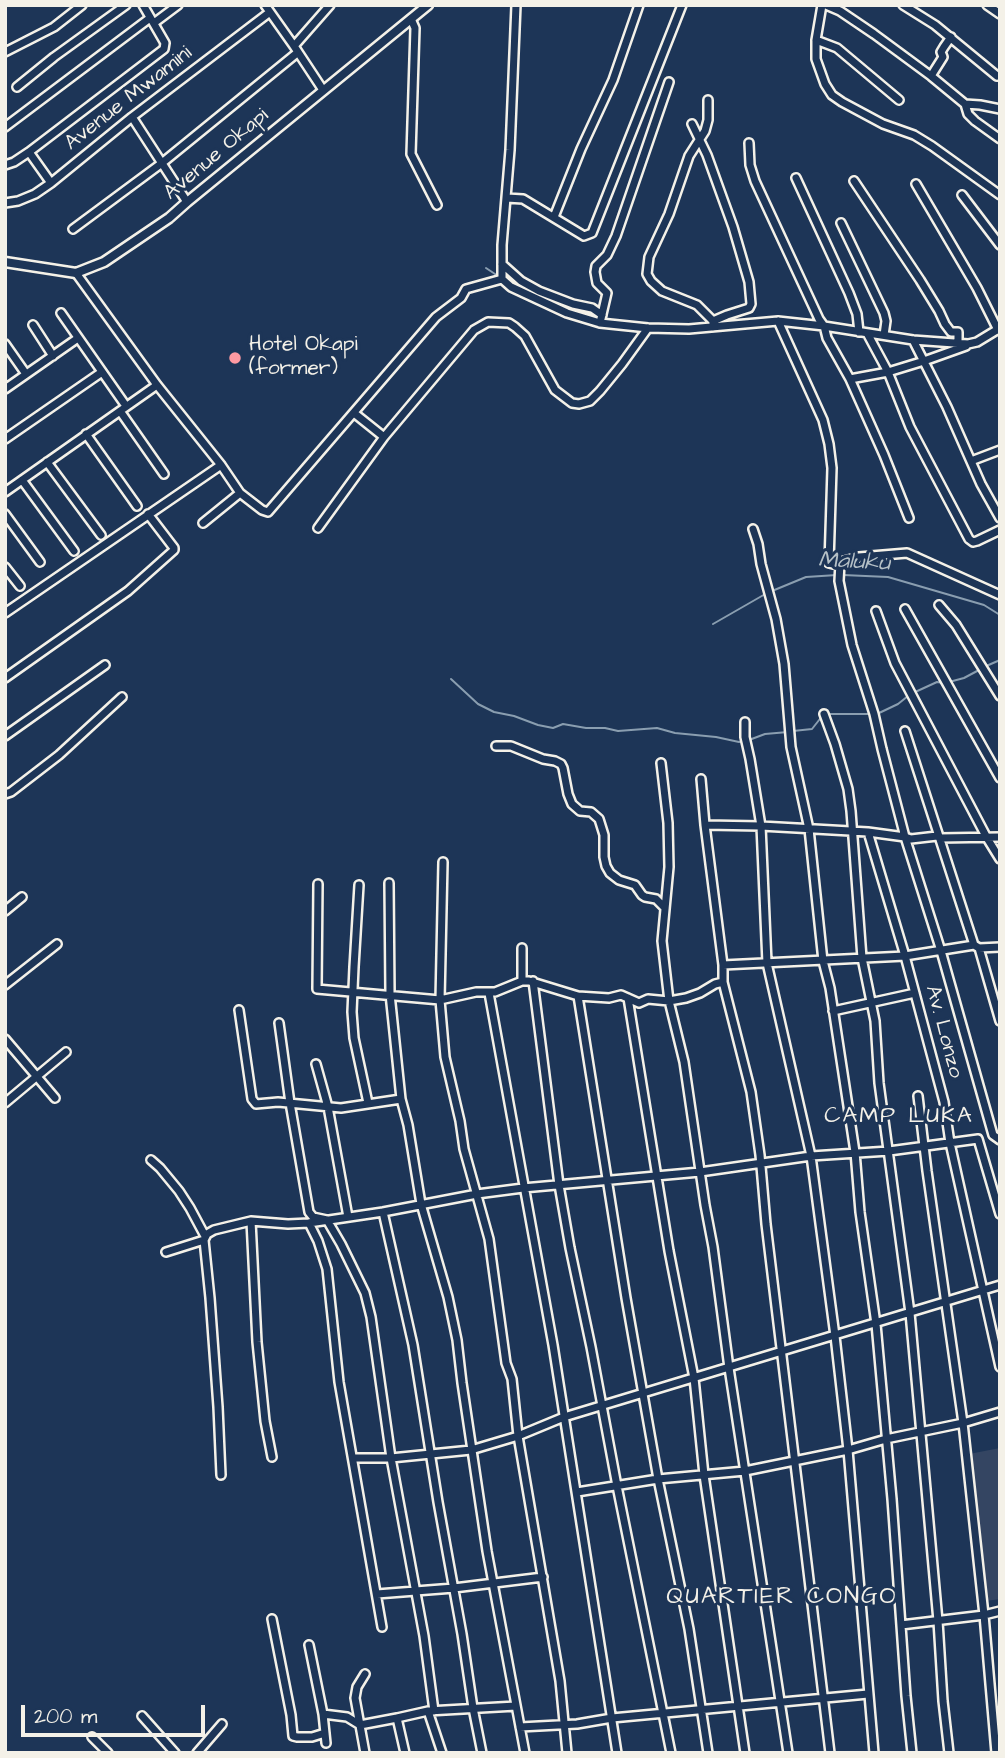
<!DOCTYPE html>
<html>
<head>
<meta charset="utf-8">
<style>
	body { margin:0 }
	#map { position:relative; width:1005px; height:1758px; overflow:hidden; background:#1d3557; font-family:"Architects Daughter",sans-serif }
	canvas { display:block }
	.frame { position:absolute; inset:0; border:7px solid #f4f1e8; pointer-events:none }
	.scale { position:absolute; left:21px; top:1705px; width:184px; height:32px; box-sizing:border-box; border:4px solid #f4f1e8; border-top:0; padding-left:9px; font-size:21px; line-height:24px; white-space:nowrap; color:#f4f1e8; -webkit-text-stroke:5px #1d3557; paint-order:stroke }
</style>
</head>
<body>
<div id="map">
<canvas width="1005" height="1758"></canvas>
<div class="frame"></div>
<div class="scale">200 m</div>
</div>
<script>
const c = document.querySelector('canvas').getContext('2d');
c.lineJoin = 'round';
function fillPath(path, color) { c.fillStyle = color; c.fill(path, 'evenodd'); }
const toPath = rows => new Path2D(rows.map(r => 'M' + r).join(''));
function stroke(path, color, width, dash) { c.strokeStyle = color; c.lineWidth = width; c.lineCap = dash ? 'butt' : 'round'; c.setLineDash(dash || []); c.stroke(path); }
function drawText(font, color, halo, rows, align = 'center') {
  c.font = font + ' "Architects Daughter",sans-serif'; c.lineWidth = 6; c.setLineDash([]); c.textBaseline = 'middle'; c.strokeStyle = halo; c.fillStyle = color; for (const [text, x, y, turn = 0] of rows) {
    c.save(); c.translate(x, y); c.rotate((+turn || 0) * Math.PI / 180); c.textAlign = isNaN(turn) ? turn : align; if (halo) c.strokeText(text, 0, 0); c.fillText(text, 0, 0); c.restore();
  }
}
const built = toPath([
	[1000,1448,1000,1599,986,1601,969,1454]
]);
const stream = toPath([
	[486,268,498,276],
	[589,323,596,326,642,332],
	[647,332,663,332],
	[843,575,888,577,984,605,1000,615],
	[772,591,806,577,837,575],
	[713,624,767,593],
	[984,667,1000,660],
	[451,679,478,704,494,712,514,716,538,725,553,728,563,724,586,728,605,728,618,731,657,728,675,733,716,737,739,742,743,741],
	[949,682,964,678,979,670],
	[913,693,937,682,943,683],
	[828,714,871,714],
	[877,714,898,704,908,696],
	[793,731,812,729,823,715],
	[749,740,765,734,788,732]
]);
const minor = toPath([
	[265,5,294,46,323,90],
	[516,5,510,150,502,245,502,279,511,287,567,313,600,323,648,328,689,329,778,321,824,326,913,340,968,344,977,342,1000,328],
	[822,5,816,40,816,59,825,84,832,95,842,102,883,124,914,135,932,146,1000,195],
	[826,5,840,11,874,34,931,76,965,104,980,105,1000,109],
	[903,5,935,25,997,76],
	[987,5,1000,14],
	[411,19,415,28,411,154,437,205],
	[154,23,178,5],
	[816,40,837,48,899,100],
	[294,46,330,5],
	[5,52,54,27,82,5],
	[931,76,943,57,941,52,944,47,951,37],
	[17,87,54,57,126,5],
	[708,100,708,120,705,131,689,156,669,214,649,257,647,274,651,281,662,291,697,305,713,321,713,327],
	[965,104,968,114,975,121,1000,139],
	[132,117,187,202],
	[692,124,707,155,733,227,749,282,751,304,749,308,727,315,713,321],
	[5,127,150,18],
	[749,143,750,165,755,181,819,319,824,326,827,338,850,379,884,455,909,518],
	[29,152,51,183],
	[5,165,14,162,29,152,164,49,165,43,143,5],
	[796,178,849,293,857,314,859,332],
	[854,181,920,280,939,311,945,324,951,332,958,332,958,343],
	[916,184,977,288,998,330],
	[962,195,1000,245],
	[507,198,523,199,584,236,592,233,682,5],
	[5,203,18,201,35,194,51,183,132,117,270,12],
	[554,217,581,149,613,80,639,5],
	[841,223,884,313,886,321,884,335],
	[73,229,162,163,297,53],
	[502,264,521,281,539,291,573,304,592,308,602,315],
	[76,273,157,385,221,465,240,493,262,510,268,512,436,317,461,298,466,289,502,279],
	[61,313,126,406],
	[778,321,823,420,829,444,832,468,829,563,833,564,859,557,907,553,1000,595],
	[600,323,607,293,597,283,595,272,596,266,607,255,616,236,669,82],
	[33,325,53,356],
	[867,333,888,372,910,427,969,539,973,542,977,541,1000,530],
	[913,340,947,407,981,484,1000,518],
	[5,344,26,374],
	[850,379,888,372,924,361,966,346],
	[5,389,78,338],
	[120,411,164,474],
	[354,413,384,437],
	[86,434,137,506],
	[5,439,102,372],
	[971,461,1000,450],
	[47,462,101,535],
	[22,480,74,551],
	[5,492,157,385],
	[5,514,40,562],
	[203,523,240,493],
	[318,528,384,437,474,330,488,322,509,323,515,327,525,336,555,390,572,403,579,404,590,401,600,391,622,364,648,328],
	[753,529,758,544,761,564,776,619,784,664,791,747,809,829,823,961,830,988,855,1152,860,1212,876,1324,892,1499,906,1696,912,1753],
	[840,563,839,581,852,645,874,714,882,749,905,837,941,951,993,1135,1000,1140],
	[5,567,20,586],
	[939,605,956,625,1000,696],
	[905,609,1000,778],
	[876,611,895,663,987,838,1000,859],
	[5,613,221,465],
	[5,678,128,591,174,550,174,548,148,514],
	[824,714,835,744,848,789,851,811,862,958,875,1021,879,1083,910,1313,938,1621,943,1701,949,1753],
	[745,722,745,737,750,759,761,826,767,963,811,1156,835,1336,848,1450,874,1753],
	[905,731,974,945],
	[5,736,105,665],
	[496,746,511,746,543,759,555,761,561,764,563,768,568,794,572,804,580,811,591,812,599,819,604,835,604,857,606,866,610,873,619,880,635,885,642,895,645,897,656,899,665,908],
	[661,763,668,823,669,867,662,941,669,1001,684,1062,705,1205,713,1247,729,1368,788,1753],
	[701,779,705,825,723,965,723,982,751,1092,760,1155,766,1224,830,1753],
	[5,794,11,792,59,755,122,697],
	[705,825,761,826,868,832,905,837,911,839,937,836,940,838,1000,837],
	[868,832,905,956,944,1102,950,1143,1000,1367],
	[443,862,440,1000,445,1057,460,1121,464,1149,489,1239,506,1363,512,1379,518,1436,560,1681,567,1753],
	[389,883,390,994,401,1099,408,1125,421,1204,448,1297,457,1340,462,1383,487,1551,525,1753],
	[318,884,317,989,440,1000,476,992,495,992,522,981,529,981,578,996,609,998,621,995,639,1003,648,999,669,1001,686,998,700,993,715,984,723,982],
	[359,885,354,967,352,1012,354,1038,368,1103],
	[5,911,22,897],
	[522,948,522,981],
	[979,948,1000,1021],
	[723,965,905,956,974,945,979,948,1000,947],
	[533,981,559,1185,570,1248,591,1347,617,1486,671,1753],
	[5,985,57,944],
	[489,993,553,1345,617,1753],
	[578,996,626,1298,658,1479,689,1629,708,1753],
	[628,998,669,1251,694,1378,704,1475,745,1753],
	[239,1010,252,1099,256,1104,278,1102,341,1108,401,1099],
	[833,1011,915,993],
	[279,1023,290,1103,309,1212,313,1217,327,1220,341,1244,365,1293,371,1317,391,1458,424,1636,434,1711],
	[5,1039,55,1098],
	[316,1064,328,1107,348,1217],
	[918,1096,927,1171,963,1423,984,1615,996,1753],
	[5,1103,66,1052],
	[151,1160,160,1168,179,1191,190,1208,205,1236],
	[383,1212,413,1345,438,1502,462,1634,473,1708,482,1753],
	[251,1221,257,1342,265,1421,272,1457],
	[309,1223,318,1241,327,1269,339,1382,382,1627],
	[204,1240,210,1298,218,1407,221,1475],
	[166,1252,204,1240,207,1234,214,1230,251,1221,288,1224,309,1223,383,1212,477,1194,523,1188,700,1172,811,1156,889,1151,978,1139,1000,1214],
	[353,1458,391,1458,471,1450,518,1436,564,1417,1000,1285],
	[577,1492,658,1479,745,1471,848,1450,886,1439,963,1423,1000,1412],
	[377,1594,454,1588,543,1577],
	[272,1619,291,1715,293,1736,297,1737,312,1737,325,1733],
	[901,1625,984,1615,1000,1611],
	[309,1645,323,1714,326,1743],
	[428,1711,442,1753],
	[323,1714,347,1717,360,1725,397,1718],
	[142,1716,175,1753],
	[520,1727,577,1724,612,1718,868,1694],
	[92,1737,108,1753],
	[197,1753,222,1724],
	[365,1753,355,1698,357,1687,365,1674],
	[405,1753,397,1718,428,1711,516,1706]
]);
const tertiary = toPath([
	[5,262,76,273,104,262,169,218,187,202,428,5]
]);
const markers = [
	[235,358,7,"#ff9aa2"]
];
const streetNames = [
	["Avenue Mwamini",129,99,-38],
	["Avenue Okapi",217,155,-40],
	["Av. Lonzo",943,1032,75]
];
const poiNames = [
	["Hotel Okapi",249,346],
	["(former)",249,370]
];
const waterNames = [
	["Maluku",854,563,3]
];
const neighbourhoodNames = [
	["CAMP LUKA",899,1117]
];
const quarterNames = [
	["QUARTIER CONGO",782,1598]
];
fillPath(built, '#344562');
stroke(stream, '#8a9eb0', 2);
stroke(minor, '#f4f1e8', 12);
stroke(tertiary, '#f4f1e8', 13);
stroke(minor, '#1d3557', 7);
stroke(tertiary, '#1d3557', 8);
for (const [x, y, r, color] of markers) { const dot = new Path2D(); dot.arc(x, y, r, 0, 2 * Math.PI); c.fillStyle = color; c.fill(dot); stroke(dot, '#1d3557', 2.5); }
drawText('21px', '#f4f1e8', '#1d3557', streetNames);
drawText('21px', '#f4f1e8', '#1d3557', poiNames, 'left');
drawText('italic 23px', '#b6c1c7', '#1d3557', waterNames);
c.letterSpacing = '2px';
drawText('23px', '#f4f1e8', '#1d3557', neighbourhoodNames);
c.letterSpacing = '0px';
c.letterSpacing = '2px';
drawText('24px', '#f4f1e8', '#1d3557', quarterNames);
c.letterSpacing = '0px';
</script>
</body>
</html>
